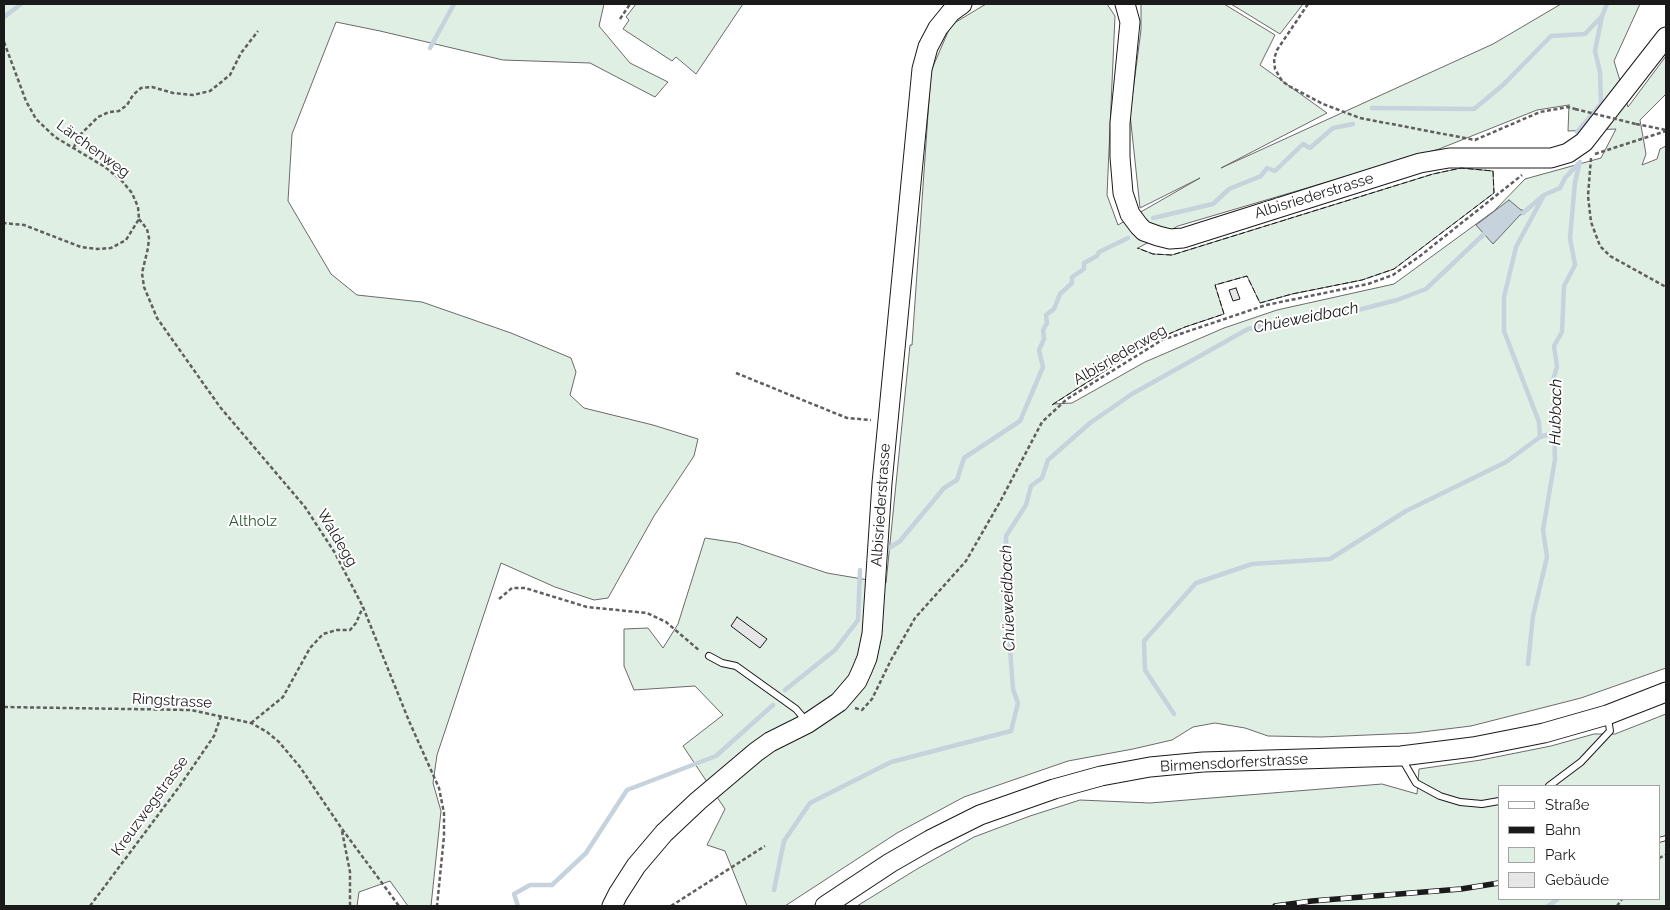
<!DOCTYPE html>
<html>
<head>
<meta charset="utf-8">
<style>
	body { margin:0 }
	#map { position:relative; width:1670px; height:910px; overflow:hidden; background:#fff; font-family:Raleway,sans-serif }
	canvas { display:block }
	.frame { position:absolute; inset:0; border:5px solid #1a1a1a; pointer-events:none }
	.legend { position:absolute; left:1498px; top:785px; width:162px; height:115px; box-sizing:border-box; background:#fff; border:1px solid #a3a3a3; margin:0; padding:6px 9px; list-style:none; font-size:15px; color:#1a1a1a }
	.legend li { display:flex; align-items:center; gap:10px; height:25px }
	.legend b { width:25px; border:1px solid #a3a3a3 }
</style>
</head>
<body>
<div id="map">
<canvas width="1670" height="910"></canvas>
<div class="frame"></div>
<ul class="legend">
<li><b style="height:6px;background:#fff"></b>Straße</li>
<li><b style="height:6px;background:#1a1a1a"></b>Bahn</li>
<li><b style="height:14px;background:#e0efe3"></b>Park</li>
<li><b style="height:14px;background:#e6e6e6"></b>Gebäude</li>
</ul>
</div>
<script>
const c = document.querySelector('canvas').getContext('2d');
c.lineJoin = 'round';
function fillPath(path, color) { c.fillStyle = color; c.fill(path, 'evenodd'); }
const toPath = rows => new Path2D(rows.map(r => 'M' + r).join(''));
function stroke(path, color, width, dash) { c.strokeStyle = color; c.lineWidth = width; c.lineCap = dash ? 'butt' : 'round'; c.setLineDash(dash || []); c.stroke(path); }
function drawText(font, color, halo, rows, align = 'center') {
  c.font = font + ' Raleway,sans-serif'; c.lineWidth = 4; c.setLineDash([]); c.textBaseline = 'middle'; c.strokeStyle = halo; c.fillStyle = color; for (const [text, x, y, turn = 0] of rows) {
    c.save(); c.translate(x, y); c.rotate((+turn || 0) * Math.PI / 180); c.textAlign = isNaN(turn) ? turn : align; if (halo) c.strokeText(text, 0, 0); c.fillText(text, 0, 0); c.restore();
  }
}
const green = toPath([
	[4,4,604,4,599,26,630,63,668,82,655,97,590,63,503,60,380,31,336,22,292,134,288,201,331,274,357,295,422,302,511,333,571,358,576,372,570,395,584,408,653,425,698,439,694,456,654,516,608,598,594,600,555,587,501,563,437,755,433,783,441,811,431,906,408,906,390,881,359,892,357,906,4,906,4,4],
	[636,4,743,4,696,74,676,57,672,61,623,29,629,20,626,17,636,4],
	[986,4,1107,4,1115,16,1107,195,1118,225,1200,178,1140,208,1130,114,1141,30,1141,4,1224,4,1275,35,1260,65,1327,113,1221,168,1493,44,1561,4,1640,4,1614,61,1628,107,1666,56,1666,94,1640,120,1646,154,1642,165,1657,159,1660,149,1666,146,1666,668,1581,698,1471,726,1414,733,1321,737,1268,736,1245,728,1215,723,1193,727,1172,740,1133,749,1068,761,964,797,897,833,785,906,747,906,725,851,707,845,725,809,683,746,723,715,695,686,634,690,624,666,624,629,648,628,663,648,678,624,705,538,738,543,827,573,886,583,910,345,912,345,931,71,951,25,986,4],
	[1569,105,1568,131,1616,129,1601,158,1525,179,1494,211,1394,284,1277,310,1224,328,1145,362,1072,403,1053,404,1150,342,1185,327,1224,314,1215,285,1247,276,1260,303,1292,294,1362,280,1394,269,1494,193,1493,171,1461,168,1433,174,1172,255,1153,254,1138,248,1178,226,1439,149,1537,110,1569,105],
	[1231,4,1303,4,1280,34,1231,4],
	[1666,714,1666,906,857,906,917,869,974,837,1030,816,1080,800,1150,803,1382,784,1417,794,1419,769,1481,760,1551,746,1594,734,1615,734,1666,714],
	[1499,786,1659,786,1659,899,1499,899,1499,786]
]);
const water = toPath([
	[1509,200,1521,210,1523,210,1523,214,1520,215,1493,244,1476,225,1509,200]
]);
const stream = toPath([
	[4,17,21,4],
	[430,48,454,4],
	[1372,108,1474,109,1503,85,1551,36,1585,34,1602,16,1607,4],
	[1577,132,1601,104,1600,72,1595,51,1602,16],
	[1523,213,1544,195,1560,188,1565,178,1579,163],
	[1153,218,1213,204,1229,189,1261,176,1267,168,1275,171,1303,144,1310,148,1333,128,1353,124],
	[1540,437,1553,433],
	[886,550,900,541,944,488,957,480,964,458,1020,421,1043,367,1039,350,1044,339,1043,330,1047,323,1046,315,1054,309,1060,294,1072,283,1072,277,1084,269,1084,263,1097,256,1099,252,1128,238],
	[1528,664,1533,616,1547,557,1543,530,1555,459,1553,380,1557,367,1554,346,1562,332,1564,286,1575,265,1570,238,1575,182,1580,162],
	[785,690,835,650,858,620,860,570],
	[1174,714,1145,670,1144,641,1196,583,1252,564,1330,559,1406,511,1506,462,1540,437,1539,422,1504,331,1504,297,1516,247,1544,195],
	[774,890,784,841,810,803,891,762,1011,731,1018,703,1013,689,1006,594,1006,536,1026,505,1031,486,1042,478,1048,460,1090,423,1132,394,1248,329,1328,312,1358,310,1397,300,1426,289,1484,234],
	[518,906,514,894,530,885,552,885,586,853,627,790,716,756,773,705],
	[1548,906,1558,899]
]);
const building = toPath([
	[1236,288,1240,299,1233,301,1229,290,1236,288],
	[737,617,767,639,760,648,731,626,737,617]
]);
const path = toPath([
	[1308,4,1277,50,1274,59,1275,69,1282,81,1289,86,1323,104,1360,118,1475,140,1540,112,1568,107,1575,109],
	[620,19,630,4],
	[4,42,26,101,36,119,55,137,105,167,122,181,132,193,138,207,139,219,126,240,111,248,97,249,81,247,24,225,4,223],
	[1636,124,1666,130],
	[74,147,80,135,98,117,109,112,119,111,127,105,133,95,141,88,152,87,173,93,193,95,210,91,230,75,241,53,258,31],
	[1595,154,1666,131],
	[1591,158,1588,196,1591,222,1600,246,1610,256,1666,287],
	[139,219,147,229,149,238,148,248,142,273,144,287,157,318,220,407,305,507,335,553,363,607,409,721,439,788,444,813,444,836,437,906],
	[736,373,847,418,871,420],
	[499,599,512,588,525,588,587,607,647,613,666,622,700,651],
	[4,707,191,710,251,723,267,732,279,742,300,767,342,829,399,906],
	[855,708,862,710,872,699,891,660,915,618,966,561,1001,500,1042,422,1067,399,1162,340,1266,305,1368,284,1393,275,1420,256,1522,175],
	[251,723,283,697,310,648,323,634,337,630,350,630,356,623,363,607],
	[342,831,350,872,350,906],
	[1659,858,1666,855],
	[90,906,179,787,214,736,221,716],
	[671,906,765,846],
	[1617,906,1622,899]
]);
const lane = toPath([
	[709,656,722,663,736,666,796,709,807,722],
	[1402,759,1416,783,1440,796,1460,802,1482,804,1499,801],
	[1549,786,1581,762,1610,731,1608,718]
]);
const secondary = toPath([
	[1125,4,1130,22,1120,123,1120,157,1123,193,1130,214,1139,226,1144,231,1158,236,1170,239,1183,238,1420,163,1449,158,1551,158,1568,153,1584,142,1666,37],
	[612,906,618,894,636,866,664,833,698,801,756,752,770,742,808,723,839,702,857,681,862,670,867,658,872,634,882,483,922,69,928,47,938,28,951,12,962,4],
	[825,906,890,863,930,840,980,815,1054,789,1101,776,1150,767,1203,762,1401,756,1473,747,1544,733,1607,715,1666,692]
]);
const rail = toPath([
	[1659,840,1666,838],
	[1275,906,1312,901,1461,889,1499,883]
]);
const pathBridge = toPath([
	[1575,109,1636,124]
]);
const fence = toPath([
	[1052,405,1150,342,1185,327,1224,314,1215,285,1247,276,1260,303,1292,294,1362,280,1394,269,1494,193,1493,171,1461,168,1433,174,1172,255,1153,254,1137,248]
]);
const streetNames = [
	["Lärchenweg",93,149,36],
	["Albisriederstrasse",1314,196,-17],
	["Albisriederweg",1120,355,-30],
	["Albisriederstrasse",881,505,-86],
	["Waldegg",337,538,59],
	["Ringstrasse",172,701,3],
	["Birmensdorferstrasse",1234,763,-3],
	["Kreuzwegstrasse",150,806,-54]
];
const parkNames = [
	["Altholz",253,521]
];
const waterNames = [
	["Chüeweidbach",1306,318,-11],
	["Hubbach",1556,412,-89],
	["Chüeweidbach",1008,598,-92]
];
fillPath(green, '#e0efe3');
stroke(green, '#6a6a6a', 1);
fillPath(water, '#c6d2dc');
stroke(water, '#6a6a6a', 1);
stroke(stream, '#c6d2dc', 4.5);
fillPath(building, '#e6e6e6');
stroke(building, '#1a1a1a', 1);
stroke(lane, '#1a1a1a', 8);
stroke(secondary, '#1a1a1a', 21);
stroke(path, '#5f5f5f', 2.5, [4, 2.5]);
stroke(lane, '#fff', 6);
stroke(secondary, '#fff', 19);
stroke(rail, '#1a1a1a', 5.5);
stroke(rail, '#fff', 4, [11]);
stroke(pathBridge, '#5f5f5f', 2.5, [4, 2.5]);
stroke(fence, '#1a1a1a', 1, [6, 2.5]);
drawText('15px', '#1a1a1a', '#fff', streetNames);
drawText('15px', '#2b5a34', '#fff', parkNames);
drawText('italic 16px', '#1a1a1a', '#fff', waterNames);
</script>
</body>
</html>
